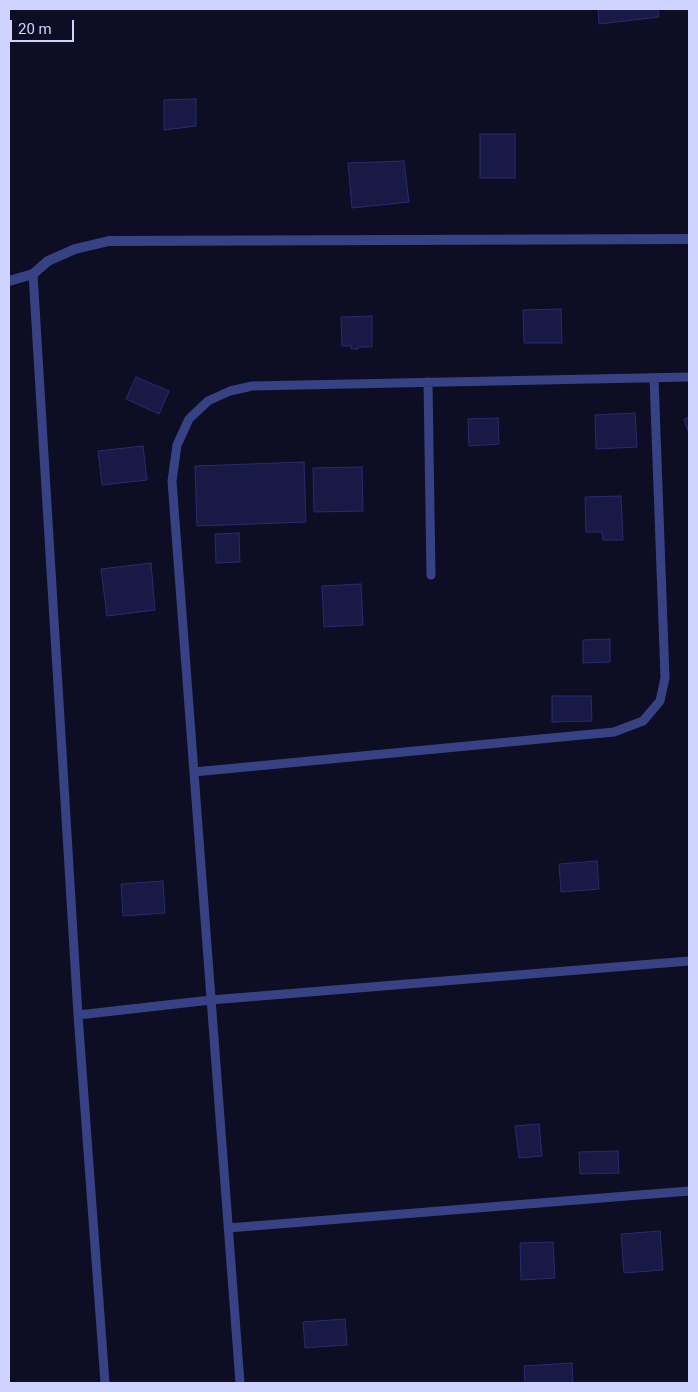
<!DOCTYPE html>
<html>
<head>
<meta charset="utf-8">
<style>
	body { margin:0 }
	#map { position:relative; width:698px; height:1392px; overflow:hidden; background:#0d0d23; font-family:Roboto,sans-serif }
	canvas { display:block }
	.frame { position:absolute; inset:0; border:10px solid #cfd3ff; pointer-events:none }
	.scale { position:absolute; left:10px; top:20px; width:64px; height:22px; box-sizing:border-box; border:2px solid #cfd3ff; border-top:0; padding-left:6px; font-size:15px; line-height:18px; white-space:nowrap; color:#cfd3ff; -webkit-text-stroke:4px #0d0d23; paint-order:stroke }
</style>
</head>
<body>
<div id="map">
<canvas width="698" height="1392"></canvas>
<div class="frame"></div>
<div class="scale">20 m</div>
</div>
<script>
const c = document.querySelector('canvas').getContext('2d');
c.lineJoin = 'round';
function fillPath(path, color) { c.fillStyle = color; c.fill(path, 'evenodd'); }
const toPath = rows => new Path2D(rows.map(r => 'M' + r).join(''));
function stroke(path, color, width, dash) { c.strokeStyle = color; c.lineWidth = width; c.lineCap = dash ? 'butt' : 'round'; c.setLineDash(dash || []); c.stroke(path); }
const building = toPath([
	[598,9,658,9,659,17,599,24,598,9],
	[196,99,196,126,164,130,164,100,196,99],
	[480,134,515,134,515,178,480,178,480,134],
	[404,161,409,202,352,208,348,163,404,161],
	[561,309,562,343,524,343,523,310,561,309],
	[372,316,372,347,358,347,358,349,351,349,351,346,342,346,341,317,372,316],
	[136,377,169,391,159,414,126,399,136,377],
	[635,413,637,447,596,449,595,415,635,413],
	[689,417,689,434,684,419,689,417],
	[498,418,499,444,469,446,468,419,498,418],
	[143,446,147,480,102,485,98,451,143,446],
	[304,462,306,522,197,526,195,466,304,462],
	[362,467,363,511,314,512,313,468,362,467],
	[621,496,623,540,603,540,602,532,586,532,585,497,621,496],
	[239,533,240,562,216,563,215,534,239,533],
	[151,563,155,610,107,616,101,569,151,563],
	[361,584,363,625,324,627,322,586,361,584],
	[610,639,610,662,583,663,583,640,610,639],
	[552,696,591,696,592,721,552,722,552,696],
	[597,861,599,889,561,892,559,864,597,861],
	[163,881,165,913,123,916,121,884,163,881],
	[539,1124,542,1156,519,1158,515,1126,539,1124],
	[618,1151,619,1173,580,1174,579,1152,618,1151],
	[660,1231,663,1270,624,1273,621,1234,660,1231],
	[553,1242,555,1278,521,1280,520,1243,553,1242],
	[345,1319,347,1345,305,1348,303,1322,345,1319],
	[572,1363,573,1383,525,1383,524,1366,572,1363]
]);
const lane = toPath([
	[33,274,78,1015,105,1383],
	[428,382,431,575],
	[194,772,614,732,643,721,660,701,665,678,654,378],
	[78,1015,211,1000,689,961],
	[228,1228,689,1191],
	[240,1383,172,481,177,445,189,419,208,401,230,391,252,386,689,377]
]);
const street = toPath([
	[9,281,33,274,48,261,75,249,109,241,689,239]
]);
fillPath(building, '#191945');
stroke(building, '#2a2a72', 1);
stroke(lane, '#374284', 9);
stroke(street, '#374284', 10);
</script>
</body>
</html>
